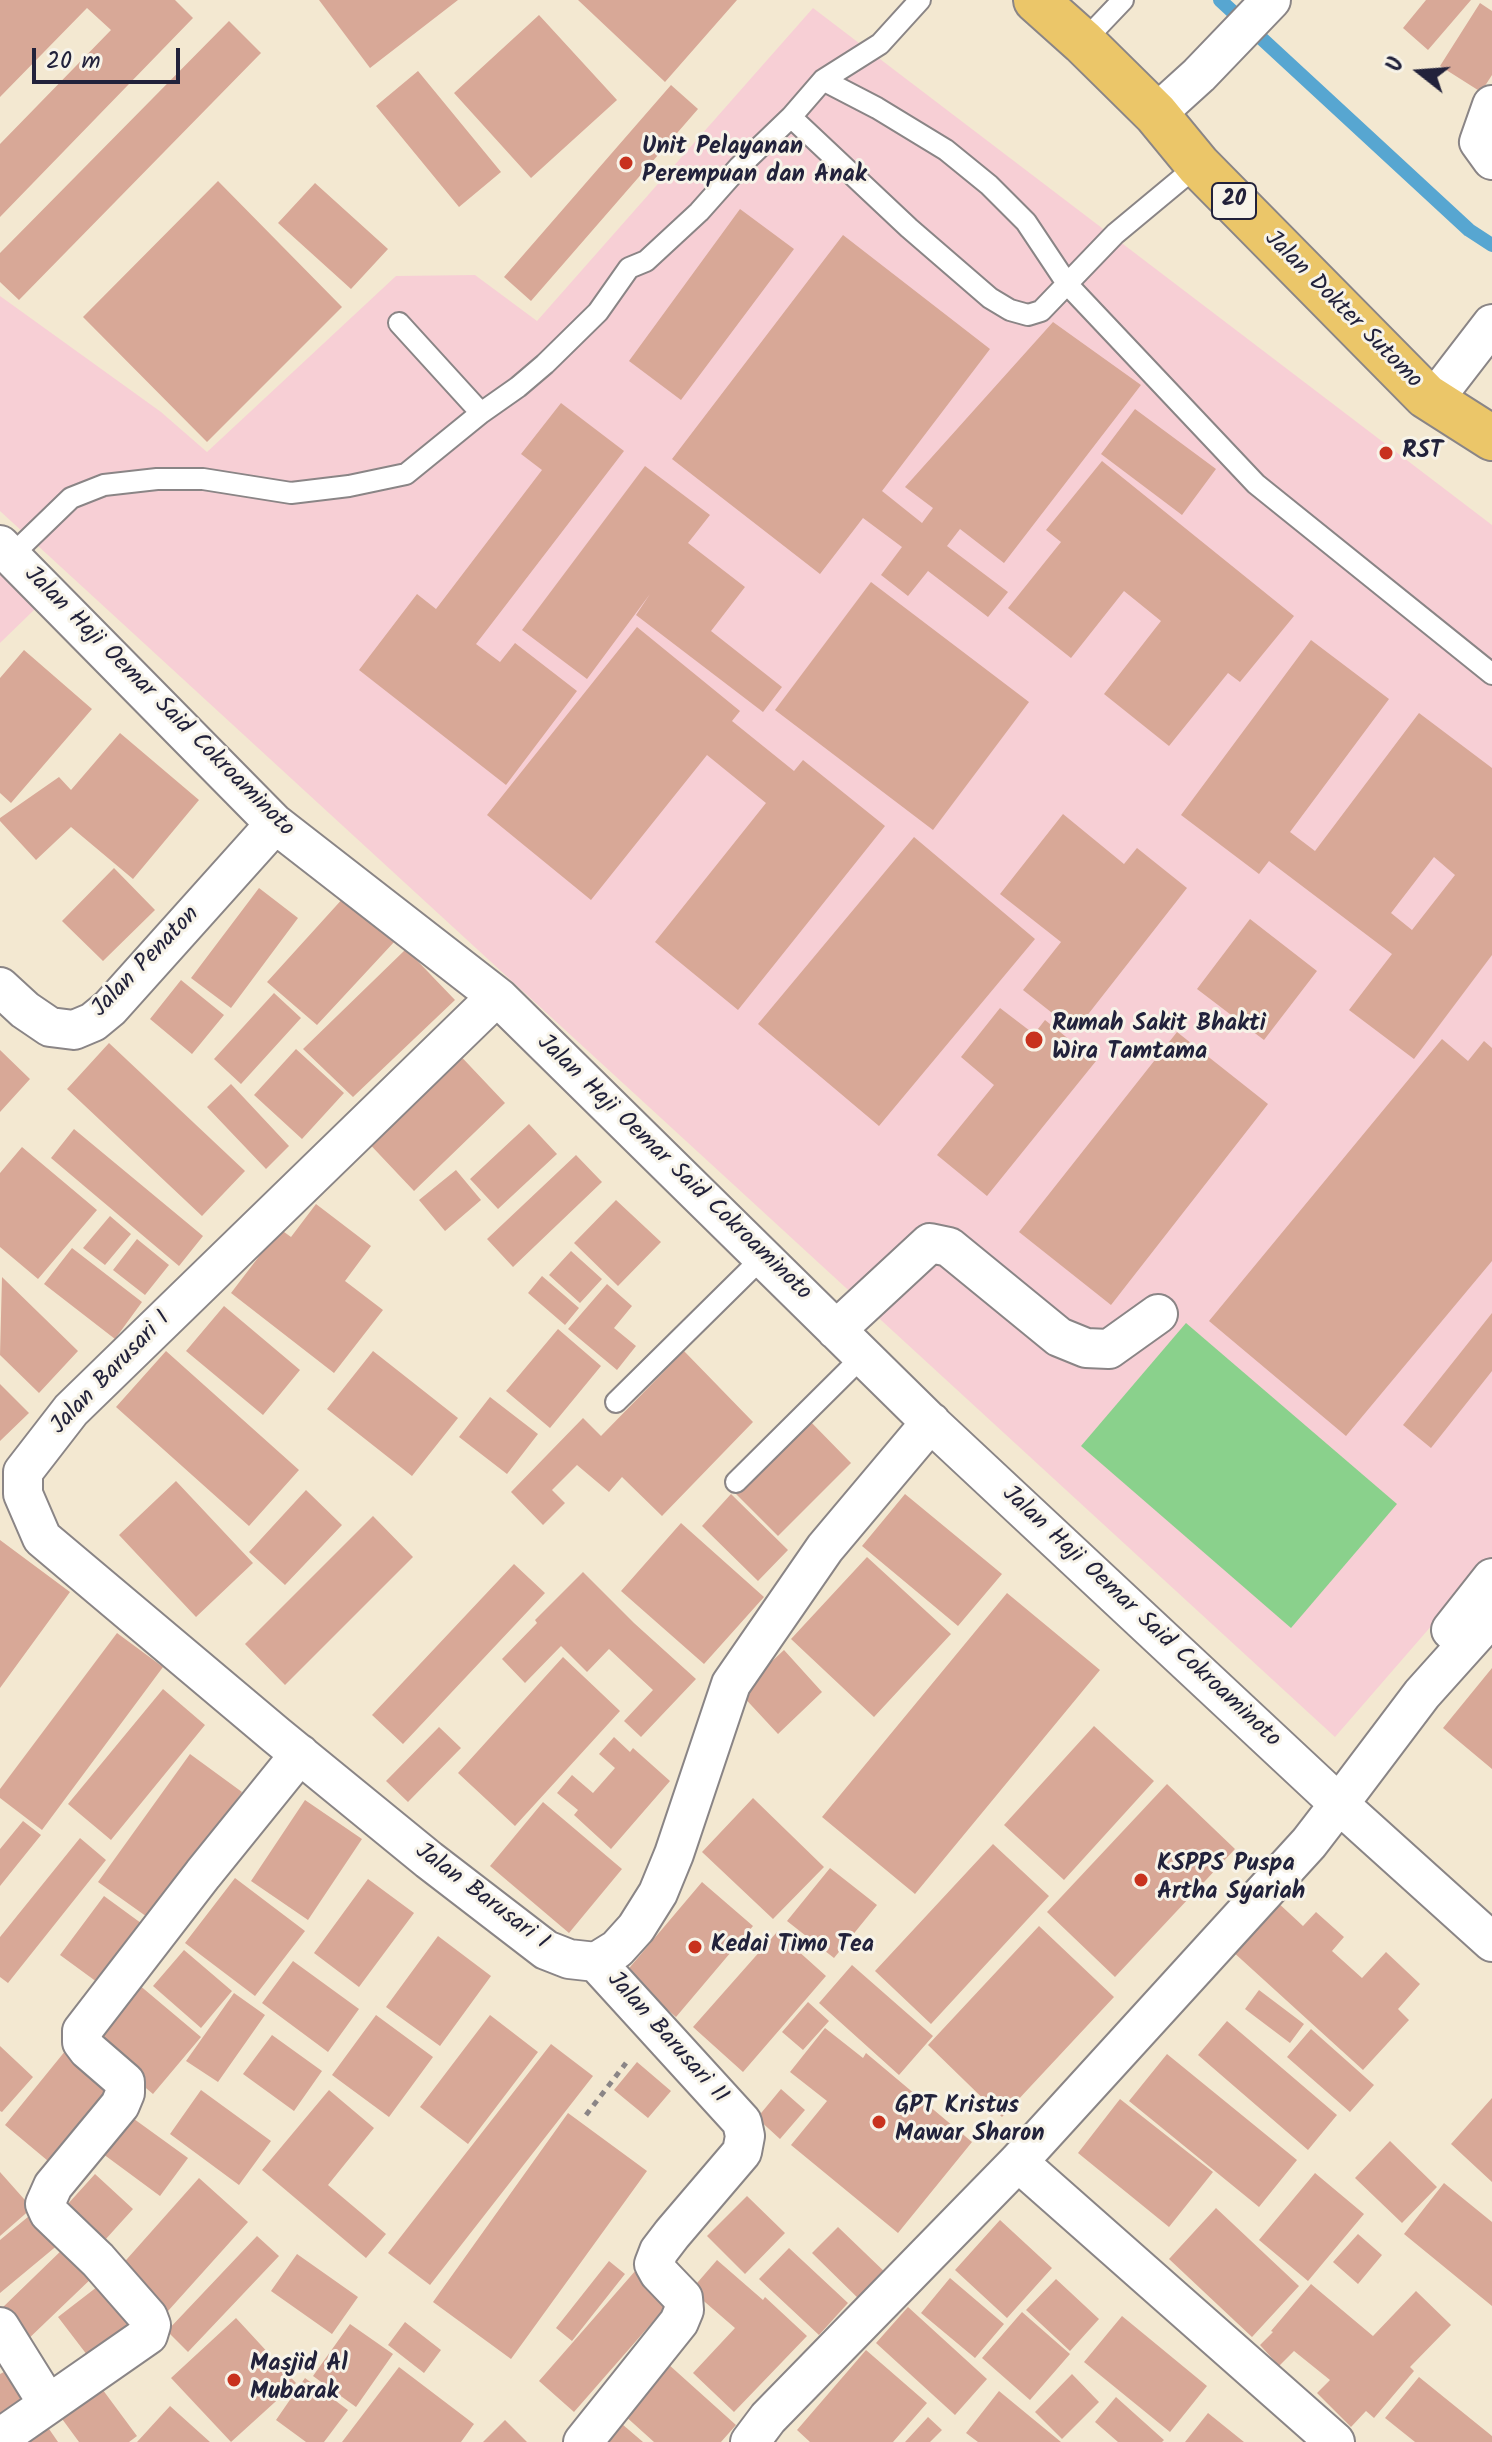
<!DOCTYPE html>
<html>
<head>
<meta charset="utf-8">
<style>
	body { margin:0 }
	#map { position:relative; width:1492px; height:2442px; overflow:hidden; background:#f3e8d1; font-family:Kalam,sans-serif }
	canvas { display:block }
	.north { position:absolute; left:1380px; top:32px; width:80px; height:80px; -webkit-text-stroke:6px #f7f3e8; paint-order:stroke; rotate:287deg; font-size:22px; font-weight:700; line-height:32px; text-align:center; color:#22223b }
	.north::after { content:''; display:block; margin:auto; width:28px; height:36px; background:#22223b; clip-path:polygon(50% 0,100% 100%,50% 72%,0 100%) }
	.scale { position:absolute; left:32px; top:48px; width:148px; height:36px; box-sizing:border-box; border:4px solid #22223b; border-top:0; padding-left:10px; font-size:24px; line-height:28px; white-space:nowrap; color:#22223b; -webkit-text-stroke:6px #f7f3e8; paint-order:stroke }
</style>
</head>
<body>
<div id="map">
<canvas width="1492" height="2442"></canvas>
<div class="north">U</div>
<div class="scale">20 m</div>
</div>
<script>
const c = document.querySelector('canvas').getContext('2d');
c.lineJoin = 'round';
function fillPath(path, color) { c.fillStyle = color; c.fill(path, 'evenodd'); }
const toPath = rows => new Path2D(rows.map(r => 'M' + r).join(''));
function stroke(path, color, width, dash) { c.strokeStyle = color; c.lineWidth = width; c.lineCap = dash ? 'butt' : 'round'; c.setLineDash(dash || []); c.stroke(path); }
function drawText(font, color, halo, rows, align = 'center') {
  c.font = font + ' Kalam,sans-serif'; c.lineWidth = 6; c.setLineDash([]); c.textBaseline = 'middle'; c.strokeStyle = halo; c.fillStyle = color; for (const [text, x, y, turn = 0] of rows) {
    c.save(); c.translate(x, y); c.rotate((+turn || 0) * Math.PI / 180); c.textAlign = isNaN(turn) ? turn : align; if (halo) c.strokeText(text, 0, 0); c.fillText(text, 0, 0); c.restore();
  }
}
const built = toPath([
	[813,8,1492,525,1492,1556,1335,1737,0,511,0,296,161,412,207,452,396,276,475,275,537,321],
	[0,573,35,609,0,643]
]);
const green = toPath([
	[1186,1323,1397,1504,1291,1628,1081,1446]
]);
const stream = toPath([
	[1220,0,1469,230,1492,245]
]);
const building = toPath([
	[0,0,175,0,193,18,0,217,0,144,111,30,87,8,0,97],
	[319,0,458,0,370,68],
	[578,0,737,0,665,82],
	[1426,0,1471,0,1428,50,1403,28],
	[1480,3,1492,11,1492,75,1481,92,1440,66],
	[539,15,617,100,531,178,454,93],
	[229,21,261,53,19,300,0,282,0,253],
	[418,71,501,172,459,207,376,106],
	[671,85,698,109,531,301,504,277],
	[218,181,342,307,207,442,83,317],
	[315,183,388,249,351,289,278,223],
	[740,209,794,249,681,400,629,361],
	[843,235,990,349,882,491,922,523,933,508,905,487,1053,322,1141,385,1004,563,960,529,947,546,1008,592,988,617,928,571,908,596,881,575,902,547,863,518,820,574,672,459],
	[561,403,624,451,476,644,500,662,515,643,577,691,506,785,359,670,417,594,436,609,542,470,521,454],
	[1135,409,1216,469,1182,515,1101,454],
	[1102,461,1294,616,1240,682,1228,673,1169,746,1104,694,1161,621,1124,591,1071,658,1008,608,1061,542,1046,530],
	[645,466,710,515,688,543,745,587,711,631,782,687,763,712,636,615,650,594,587,679,522,630],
	[871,582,1029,702,933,830,775,710],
	[637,627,740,711,732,721,794,771,803,760,885,826,738,1010,655,942,766,803,707,755,591,900,487,815],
	[1311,640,1389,699,1290,832,1315,851,1419,713,1492,768,1492,955,1414,1059,1349,1010,1392,954,1269,861,1259,874,1181,815],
	[1434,857,1455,875,1412,930,1391,913],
	[24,650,92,709,11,803,0,793,0,678],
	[120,733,199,800,133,879,71,827,36,860,0,821,0,818,59,777,71,790],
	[1063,814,1124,864,1137,848,1187,888,1075,1031,1023,990,1061,942,1000,894],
	[914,837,1035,939,879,1126,758,1024],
	[114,868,155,910,103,961,62,921],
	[259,888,298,918,231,1008,191,978],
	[345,896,395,941,317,1025,267,982],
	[1250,919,1317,971,1264,1040,1197,989],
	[406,949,455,1000,353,1097,303,1049],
	[181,980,224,1015,192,1054,150,1019],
	[274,993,301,1018,241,1084,214,1059],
	[1000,1008,1034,1034,1045,1020,1096,1061,987,1196,937,1155,994,1085,961,1057],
	[1177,1032,1268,1104,1111,1305,1019,1232],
	[1442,1039,1468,1061,1484,1041,1492,1048,1492,1261,1346,1436,1209,1321],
	[109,1043,245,1171,202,1216,67,1089],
	[453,1048,505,1103,414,1191,362,1136],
	[296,1049,344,1093,302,1139,254,1095],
	[0,1050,30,1079,0,1112],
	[231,1084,289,1146,266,1169,207,1107],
	[529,1124,557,1154,498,1209,470,1179],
	[74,1129,203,1236,179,1266,51,1158],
	[22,1147,97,1210,38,1279,0,1247,0,1173],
	[576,1155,602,1182,513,1267,487,1239],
	[456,1170,481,1200,445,1231,419,1200],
	[616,1200,661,1242,618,1286,574,1243],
	[316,1204,371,1246,345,1281,383,1310,334,1373,231,1293,280,1229,291,1237],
	[110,1216,131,1234,105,1265,83,1248],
	[137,1239,169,1265,145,1295,113,1270],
	[72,1248,142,1302,115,1339,44,1284],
	[571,1251,602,1279,580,1303,549,1275],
	[542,1276,579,1308,565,1325,528,1293],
	[2,1277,78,1351,39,1393,0,1355],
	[607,1284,632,1306,614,1328,636,1346,617,1370,568,1329],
	[224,1306,300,1370,263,1415,186,1351],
	[1492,1313,1492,1371,1431,1448,1403,1425],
	[558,1329,601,1366,550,1428,506,1391],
	[166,1351,299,1470,249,1526,116,1407],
	[373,1351,458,1418,412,1476,327,1409],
	[684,1351,753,1422,662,1516,622,1477,609,1492,577,1465,552,1490,565,1503,543,1525,511,1492,583,1418,601,1436],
	[0,1384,29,1413,0,1441],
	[490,1397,538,1434,507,1474,459,1437],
	[808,1419,851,1463,778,1536,734,1492],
	[176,1481,253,1563,196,1617,119,1535],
	[306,1490,342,1525,285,1585,249,1552],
	[731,1494,788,1550,758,1581,702,1526],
	[905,1494,1002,1574,958,1626,862,1546],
	[373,1516,413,1557,285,1685,245,1644],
	[681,1523,764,1597,704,1664,621,1591],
	[0,1540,70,1592,0,1688],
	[867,1557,951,1634,874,1717,791,1639],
	[514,1564,545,1593,403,1744,372,1715],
	[583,1572,634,1623,696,1679,641,1737,624,1721,653,1690,609,1649,587,1672,561,1646,525,1683,502,1659,537,1623,535,1620],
	[1007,1593,1100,1670,915,1894,822,1817],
	[117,1633,163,1667,42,1830,0,1798,0,1789],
	[784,1650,822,1692,778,1734,739,1692],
	[563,1657,620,1711,515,1826,458,1773],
	[1492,1668,1492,1769,1443,1728],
	[163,1689,205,1725,111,1840,68,1804],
	[1094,1726,1154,1781,1064,1880,1004,1825],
	[439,1727,461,1748,408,1802,386,1781],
	[614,1737,630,1752,633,1748,670,1781,611,1849,574,1815,578,1810,557,1793,572,1775,593,1793,615,1768,599,1754],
	[190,1754,242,1792,150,1919,98,1882],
	[1167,1784,1235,1849,1115,1977,1047,1912],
	[753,1798,824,1867,773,1919,702,1852],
	[305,1800,362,1839,308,1920,251,1881],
	[543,1802,622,1869,569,1933,490,1866],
	[23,1821,41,1835,0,1886,0,1849],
	[80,1838,106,1860,8,1983,0,1977,0,1937],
	[993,1844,1049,1896,931,2024,875,1971],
	[830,1868,877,1905,834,1958,787,1921],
	[235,1878,305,1931,255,1996,185,1943],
	[368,1879,414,1913,359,1987,314,1953],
	[702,1882,753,1926,676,2017,625,1973],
	[104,1896,145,1926,101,1985,60,1955],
	[1275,1900,1303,1926,1316,1912,1344,1937,1332,1951,1362,1978,1386,1952,1420,1984,1398,2009,1409,2020,1363,2070,1231,1950],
	[1039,1926,1114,1997,1002,2117,928,2045],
	[777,1932,826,1976,743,2072,693,2027],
	[438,1936,491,1976,440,2046,386,2007],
	[184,1950,232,1991,201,2028,153,1986],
	[293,1961,359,2009,328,2052,262,2003],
	[852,1965,933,2036,899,2075,819,2003],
	[138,1984,201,2037,153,2094,90,2041],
	[1259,1990,1304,2024,1290,2043,1245,2009],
	[234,1993,265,2015,218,2082,186,2061],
	[808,2002,829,2021,803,2050,782,2032],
	[376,2015,433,2057,389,2117,332,2075],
	[490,2015,538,2052,468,2144,420,2107],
	[1227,2021,1337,2115,1308,2150,1198,2055],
	[825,2028,863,2058,866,2053,972,2142,898,2233,791,2145,827,2101,790,2072],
	[1311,2029,1374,2085,1350,2112,1287,2057],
	[272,2035,322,2071,294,2111,243,2074],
	[551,2044,593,2076,430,2285,388,2253],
	[0,2046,33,2077,2,2112,0,2111],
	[66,2050,116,2091,54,2166,5,2125],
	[1167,2054,1297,2160,1259,2207,1129,2101],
	[637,2062,671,2091,648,2118,614,2090],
	[781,2089,805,2110,780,2139,757,2118],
	[201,2090,271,2141,239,2185,170,2134],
	[329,2090,374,2128,328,2185,386,2234,366,2258,262,2170],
	[1492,2098,1492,2182,1451,2144],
	[1120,2099,1213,2172,1169,2227,1078,2153],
	[123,2111,188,2158,160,2196,95,2148],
	[568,2113,647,2171,511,2359,433,2302],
	[1390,2141,1437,2187,1402,2223,1355,2178],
	[0,2172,32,2208,0,2236],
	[1315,2173,1364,2214,1308,2281,1259,2240],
	[95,2174,133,2209,95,2251,57,2216],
	[199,2178,248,2222,168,2311,119,2268],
	[1444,2183,1492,2222,1492,2306,1404,2234],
	[747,2196,785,2233,745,2274,707,2236],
	[40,2207,65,2239,0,2293,0,2240],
	[1216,2208,1299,2286,1252,2337,1169,2259],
	[1000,2220,1052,2268,1007,2318,955,2270],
	[838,2227,890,2277,864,2304,812,2253],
	[1358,2234,1382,2255,1358,2284,1333,2262],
	[257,2236,279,2256,188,2352,167,2331],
	[67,2245,96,2274,23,2344,0,2310],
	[789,2248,848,2303,819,2335,759,2279],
	[297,2254,358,2297,332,2334,271,2291],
	[717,2260,763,2300,765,2297,807,2336,734,2412,693,2373,735,2328,691,2290],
	[609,2261,625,2274,572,2341,556,2328],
	[636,2270,671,2301,574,2412,539,2381],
	[950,2278,1004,2324,975,2358,921,2313],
	[1056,2279,1099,2319,1070,2351,1026,2310],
	[106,2280,142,2328,94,2364,58,2317],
	[1311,2284,1373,2336,1416,2291,1451,2325,1410,2367,1414,2371,1374,2418,1366,2411,1351,2427,1317,2393,1330,2380,1294,2351,1279,2366,1260,2345,1273,2332,1271,2331],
	[908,2307,987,2379,955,2415,876,2343],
	[1022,2312,1070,2354,1030,2400,982,2358],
	[1122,2316,1207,2386,1170,2432,1084,2362],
	[236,2318,296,2383,231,2442,171,2378],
	[405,2322,441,2350,424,2373,388,2345],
	[350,2324,393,2354,356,2407,313,2376],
	[866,2350,927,2403,893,2442,810,2442,797,2430],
	[658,2355,736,2425,721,2442,654,2442,613,2405],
	[399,2367,474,2424,461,2442,342,2442],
	[4,2372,26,2403,0,2422,0,2374],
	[1072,2374,1099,2402,1062,2439,1035,2412],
	[1419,2377,1492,2436,1492,2442,1415,2442,1385,2418],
	[305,2378,348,2410,324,2442,306,2442,276,2420],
	[97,2382,137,2436,129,2442,79,2442,57,2412],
	[999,2391,1061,2442,978,2442,966,2433],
	[1116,2397,1164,2440,1162,2442,1118,2442,1095,2422],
	[170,2406,210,2442,137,2442],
	[1208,2413,1244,2442,1185,2442],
	[928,2417,942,2430,930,2442,905,2442],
	[615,2418,643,2442,595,2442],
	[505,2420,527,2442,483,2442],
	[47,2426,58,2442,24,2442]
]);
const path = toPath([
	[586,2115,626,2063]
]);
const lane = toPath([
	[1083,42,1123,0],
	[823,80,877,108,946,150,989,185,1026,222,1068,285,1256,484,1492,674],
	[791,117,909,228,990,298,1010,310,1028,315,1041,311,1115,234,1198,165],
	[481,413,518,387,545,364,598,312,629,268,646,261,699,212,739,167,791,117,823,80,880,44,920,0],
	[11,556,71,498,104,485,157,479,203,479,291,493,349,486,406,474,481,413,399,323],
	[616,1402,763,1257],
	[736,1482,863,1356]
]);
const street = toPath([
	[1492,105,1479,142,1492,160],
	[1156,114,1199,75,1271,0],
	[1432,402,1492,324],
	[0,545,274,823,499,998,931,1423,1339,1804,1422,1694,1492,1616],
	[0,987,25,1010,50,1027,74,1030,93,1022,110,1008,275,824],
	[496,997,71,1410,23,1472,23,1494,42,1538,276,1735,429,1860,546,1950,569,1959,596,1962],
	[836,1330,930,1243,949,1247,1059,1337,1086,1348,1109,1349,1158,1314],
	[1451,1630,1492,1578],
	[596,1962,617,1949,636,1928,658,1893,674,1854,731,1684,825,1548,931,1422],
	[1018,2162,1335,2442],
	[0,2327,48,2404],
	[0,2438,148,2335,151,2325,148,2317,98,2260,49,2213,45,2204,53,2186,120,2105,125,2093,125,2082,88,2050,82,2042,82,2031,203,1874,300,1754],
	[583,2442,679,2322,684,2310,683,2298,659,2273,654,2264,659,2251,672,2234,742,2152,745,2136,742,2122,596,1962],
	[750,2442,768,2418,1018,2162,1309,1843,1339,1804,1492,1942]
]);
const highway = toPath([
	[1036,0,1083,42,1156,114,1198,165,1426,396,1492,438]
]);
const markers = [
	[626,163,8,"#c8321e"],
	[1386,453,8,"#c8321e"],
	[1034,1040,10,"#c8321e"],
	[1141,1880,8,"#c8321e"],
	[695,1947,8,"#c8321e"],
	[879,2122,8,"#c8321e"],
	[234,2380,8,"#c8321e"]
];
const shields = [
	[1234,201,44]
];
const shieldNames = [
	["20",1234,201]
];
const poiNames = [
	["Unit Pelayanan",642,149],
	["Perempuan dan Anak",642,177],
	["RST",1402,453],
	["Rumah Sakit Bhakti",1052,1026],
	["Wira Tamtama",1052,1054],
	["KSPPS Puspa",1157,1866],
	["Artha Syariah",1157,1894],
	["Kedai Timo Tea",711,1947],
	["GPT Kristus",895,2108],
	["Mawar Sharon",895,2136],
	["Masjid Al",250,2366],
	["Mubarak",250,2394]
];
const streetNames = [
	["Jalan Dokter Sutomo",1342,311,45],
	["Jalan Haji Oemar Said Cokroaminoto",158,703,45],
	["Jalan Penaton",147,963,-46],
	["Jalan Haji Oemar Said Cokroaminoto",673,1169,44],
	["Jalan Barusari I",112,1374,-46],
	["Jalan Haji Oemar Said Cokroaminoto",1140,1618,43],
	["Jalan Barusari I",481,1898,37],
	["Jalan Barusari II",666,2039,48]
];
fillPath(built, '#f7cfd5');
fillPath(green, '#8ad18c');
stroke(stream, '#57a6d1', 14);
fillPath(building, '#d8a897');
stroke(lane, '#8a8586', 24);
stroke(street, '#8a8586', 42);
stroke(highway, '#8a8586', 48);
stroke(path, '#8a8586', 5, [6, 6]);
stroke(lane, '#fff', 20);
stroke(street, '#fff', 38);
stroke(highway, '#ebc669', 44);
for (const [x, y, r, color] of markers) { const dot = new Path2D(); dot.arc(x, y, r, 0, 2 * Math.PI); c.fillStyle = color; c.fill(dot); stroke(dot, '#f7f3e8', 3); }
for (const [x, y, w] of shields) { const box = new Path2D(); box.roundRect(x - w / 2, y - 18, w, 36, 6); c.fillStyle = '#f7f3e8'; c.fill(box); stroke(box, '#22223b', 2); }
drawText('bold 22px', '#22223b', null, shieldNames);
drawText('bold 24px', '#22223b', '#f7f3e8', poiNames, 'left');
drawText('24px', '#22223b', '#f7f3e8', streetNames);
</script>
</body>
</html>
